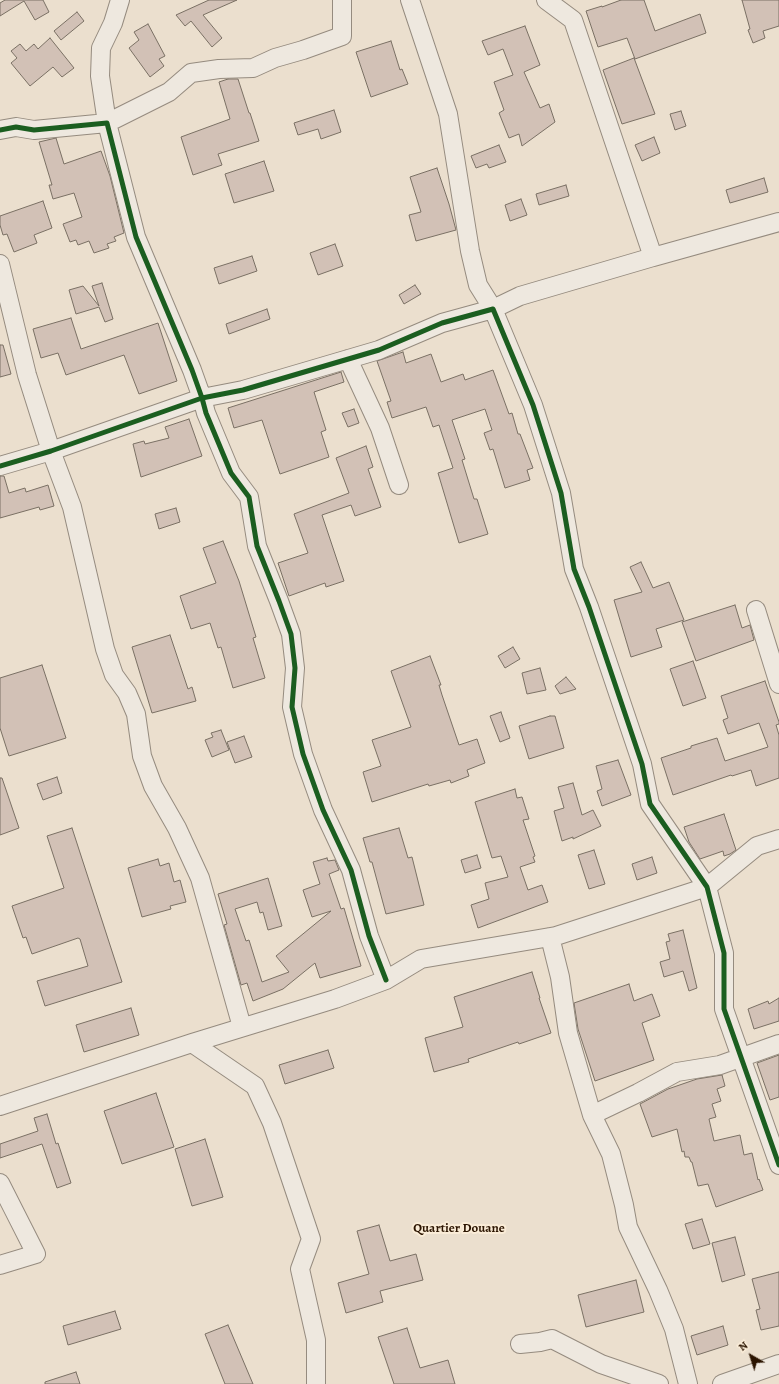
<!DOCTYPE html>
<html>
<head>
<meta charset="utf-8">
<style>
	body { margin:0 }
	#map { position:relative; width:779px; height:1384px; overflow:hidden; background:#ebdfce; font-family:Alegreya,serif }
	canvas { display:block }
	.north { position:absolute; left:731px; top:1336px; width:40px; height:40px; -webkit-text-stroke:3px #faecd7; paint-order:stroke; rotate:321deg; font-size:11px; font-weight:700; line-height:16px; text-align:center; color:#2b1400 }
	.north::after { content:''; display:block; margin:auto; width:14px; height:18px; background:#2b1400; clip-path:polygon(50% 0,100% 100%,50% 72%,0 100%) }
</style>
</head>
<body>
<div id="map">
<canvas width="779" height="1384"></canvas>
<div class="north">N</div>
</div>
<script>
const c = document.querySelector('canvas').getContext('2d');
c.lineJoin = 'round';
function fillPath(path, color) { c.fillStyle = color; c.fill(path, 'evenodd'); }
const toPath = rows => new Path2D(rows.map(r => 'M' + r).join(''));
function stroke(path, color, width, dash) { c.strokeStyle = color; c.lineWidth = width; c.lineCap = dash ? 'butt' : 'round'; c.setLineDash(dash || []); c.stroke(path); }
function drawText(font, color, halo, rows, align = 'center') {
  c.font = font + ' Alegreya,serif'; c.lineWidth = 4; c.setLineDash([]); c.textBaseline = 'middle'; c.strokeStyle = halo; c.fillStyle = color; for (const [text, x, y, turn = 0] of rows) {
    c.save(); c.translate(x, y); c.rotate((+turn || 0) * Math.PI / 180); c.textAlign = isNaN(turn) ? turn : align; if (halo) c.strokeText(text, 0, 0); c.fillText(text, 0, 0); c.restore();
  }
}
const building = toPath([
	[5,0,43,0,49,12,35,20,24,1,0,16,0,3,5,0],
	[209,0,237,0,203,15,222,38,212,47,191,21,185,26,176,15,209,0],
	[621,0,644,0,655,31,700,14,706,33,635,59,627,38,598,47,586,11,602,6,602,7,621,0],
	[742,0,779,0,779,26,763,31,765,38,753,43,748,30,750,29,742,0],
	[77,12,84,21,61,40,54,31,77,12],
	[148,24,165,56,159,59,164,66,150,77,129,48,139,40,134,32,148,24],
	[525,26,540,65,524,72,540,108,549,104,555,122,522,146,519,134,509,138,499,113,504,110,494,82,513,75,503,49,488,55,482,41,525,26],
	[50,38,74,68,62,77,53,67,30,86,11,63,17,58,11,51,20,44,26,51,34,44,38,49,50,38],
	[391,41,400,70,402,69,408,84,371,97,356,52,391,41],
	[634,58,655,114,622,124,603,70,634,58],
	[228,79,238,79,249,113,250,113,259,141,218,154,222,165,193,175,181,137,230,119,219,82,228,79],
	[334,110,341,132,321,139,318,129,298,135,294,123,334,110],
	[681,111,686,126,675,130,670,114,681,111],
	[654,137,660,153,642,161,635,145,654,137],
	[56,138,64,164,101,151,110,176,124,233,114,237,116,241,107,244,109,248,94,253,89,241,78,245,76,240,70,242,63,224,82,217,74,193,53,199,49,185,52,185,39,142,56,138],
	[499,145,506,162,489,168,487,164,476,168,471,156,499,145],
	[264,161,274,191,234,203,225,174,264,161],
	[437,168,449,204,456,230,416,241,409,215,421,212,410,177,437,168],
	[764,178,768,192,730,203,726,190,764,178],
	[566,185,569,196,539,205,536,194,566,185],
	[521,199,527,215,510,221,505,205,521,199],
	[43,201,52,228,34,235,37,243,14,252,7,234,3,235,0,225,0,216,43,201],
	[335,244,343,266,318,275,310,253,335,244],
	[252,256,257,271,219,284,214,268,252,256],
	[102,283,113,319,105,322,99,307,76,314,69,290,83,286,99,306,92,286,102,283],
	[415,285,421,294,404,304,399,295,415,285],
	[267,309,270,319,229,334,226,324,267,309],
	[71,318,81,349,158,323,177,381,139,394,124,355,66,375,58,353,41,358,33,329,71,318],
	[0,345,3,345,11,374,0,377,0,345],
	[403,352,406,363,431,354,441,382,463,374,465,380,493,370,509,414,512,413,518,434,520,434,533,468,527,470,530,480,505,488,493,449,490,450,484,433,492,430,485,409,452,420,465,459,462,460,474,499,477,499,488,534,459,543,438,473,453,468,439,425,433,427,426,407,392,418,387,402,391,401,377,361,403,352],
	[341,372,344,382,314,392,326,430,321,432,329,457,280,474,262,420,234,428,228,408,341,372],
	[354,409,359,423,348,427,342,413,354,409],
	[189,419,202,456,141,477,133,444,144,441,145,444,169,438,165,427,189,419],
	[366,446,373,467,368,469,381,507,355,516,351,505,322,515,344,581,326,587,325,583,289,596,278,563,308,553,294,514,349,493,336,458,366,446],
	[0,476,4,476,9,493,25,488,26,492,48,485,54,506,40,510,39,507,0,518,0,476],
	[176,508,180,522,159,529,155,514,176,508],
	[223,541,239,581,256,637,253,638,265,678,233,688,221,647,218,648,210,623,191,629,180,596,216,583,203,548,223,541],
	[641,562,653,588,669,582,684,620,656,629,662,647,631,657,614,600,642,592,630,567,641,562],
	[735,605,742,628,750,625,754,640,696,661,682,622,735,605],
	[170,635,188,689,192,687,196,701,152,713,132,647,170,635],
	[513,647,520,659,505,668,498,656,513,647],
	[430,656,441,685,439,685,442,695,459,745,477,739,485,763,467,770,469,776,451,783,450,780,429,786,428,784,372,802,363,772,381,766,372,740,411,727,391,671,430,656],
	[693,661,706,698,683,706,670,669,693,661],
	[42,665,66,738,9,756,0,728,0,678,42,665],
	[540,668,546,690,527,694,522,673,540,668],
	[566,677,576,689,560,694,555,686,566,677],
	[765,681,779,722,779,724,776,725,779,735,779,778,756,786,751,770,732,776,731,775,673,795,661,758,691,748,691,746,717,738,725,761,768,747,759,723,728,734,723,720,728,718,721,696,765,681],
	[501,712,510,738,500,742,490,716,501,712],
	[550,716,555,716,564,748,529,759,519,726,550,716],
	[221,730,229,750,212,757,205,740,213,737,211,733,221,730],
	[244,736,252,757,235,763,227,742,244,736],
	[618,760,631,795,602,806,597,791,602,789,596,766,618,760],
	[57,777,62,793,43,800,37,784,57,777],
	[0,778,2,778,19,828,0,835,0,778],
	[573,783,582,815,593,810,601,826,573,839,573,837,562,841,554,811,564,808,558,787,573,783],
	[515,789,517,798,522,797,529,819,523,820,535,856,533,857,535,862,520,867,528,890,542,885,548,902,478,928,471,905,489,899,485,883,508,877,501,856,492,858,475,802,515,789],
	[724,814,736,850,730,854,724,856,723,851,700,859,689,842,684,827,724,814],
	[72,828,122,982,45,1006,37,981,88,966,80,939,78,938,32,954,26,937,23,938,12,906,64,888,47,836,72,828],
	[399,828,408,858,412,857,424,905,386,914,372,862,370,862,363,838,399,828],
	[594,850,605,884,589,889,578,855,594,850],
	[477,855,481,868,465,873,461,860,477,855],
	[652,857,657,873,637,880,632,864,652,857],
	[327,858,328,861,335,860,339,870,329,874,341,909,344,908,361,966,320,978,315,963,283,989,253,1001,247,983,241,985,224,925,227,924,218,894,268,878,282,926,268,930,263,912,260,913,257,902,235,909,246,941,249,940,262,982,289,972,276,956,331,911,312,917,303,890,320,884,313,862,327,858],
	[158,859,160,866,169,863,174,882,180,880,186,902,170,906,171,909,142,917,128,868,158,859],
	[683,930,697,988,689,991,683,971,664,977,660,962,670,959,666,942,670,941,668,934,683,930],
	[532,972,540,998,539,998,551,1033,519,1044,518,1042,468,1059,469,1062,434,1072,425,1038,463,1027,454,997,532,972],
	[629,984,634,1001,652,994,660,1016,642,1023,654,1060,595,1081,578,1029,574,1003,629,984],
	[779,998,779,1021,754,1029,748,1009,768,1001,769,1004,779,998],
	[131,1008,139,1035,84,1052,76,1025,131,1008],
	[328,1050,334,1068,285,1084,279,1065,328,1050],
	[779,1055,779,1097,770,1100,757,1063,779,1055],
	[722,1075,725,1086,717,1089,721,1101,712,1104,716,1117,709,1119,714,1141,740,1135,744,1155,752,1153,758,1180,759,1179,763,1190,716,1207,708,1184,698,1186,692,1162,691,1162,689,1157,685,1157,684,1151,682,1152,677,1129,652,1137,640,1104,668,1089,697,1079,722,1075],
	[156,1093,174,1147,122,1164,104,1111,156,1093],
	[47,1114,56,1144,58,1143,71,1183,57,1188,42,1144,0,1158,0,1144,38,1131,34,1118,47,1114],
	[205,1139,223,1197,192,1206,175,1149,205,1139],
	[702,1219,710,1244,693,1249,685,1224,702,1219],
	[379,1225,390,1261,416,1254,423,1280,380,1291,383,1302,346,1313,338,1283,369,1274,357,1231,379,1225],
	[735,1237,745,1275,722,1282,712,1243,735,1237],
	[779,1272,779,1326,761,1330,756,1310,760,1309,752,1279,779,1272],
	[636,1280,644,1312,586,1327,578,1295,636,1280],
	[115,1311,121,1329,68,1345,63,1326,115,1311],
	[228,1325,253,1384,225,1384,205,1334,228,1325],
	[723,1326,728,1345,697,1355,691,1336,723,1326],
	[407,1328,420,1368,448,1360,455,1384,394,1384,378,1337,407,1328],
	[76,1372,80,1384,45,1384,45,1382,76,1372]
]);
const minor = toPath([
	[120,0,113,23,101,48,100,76,107,123,169,92,191,73,219,69,253,68,275,58,303,50,342,36,342,0],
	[410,0,448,114,470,251,478,285,493,309,520,296,653,257],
	[546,0,573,20,653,257,779,222],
	[0,130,16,127,34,130,107,123,136,237,192,370,202,398,206,413,231,473,249,497,257,546,279,601,291,634,295,668,292,707,303,754,323,810,351,870,369,936,386,980],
	[0,264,27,375,51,451,72,507,105,649,114,675,127,693,136,714,142,756,153,786,177,828,200,878,242,1027],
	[348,359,380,428,399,485],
	[0,466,51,451,202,398,243,390,379,350,442,323,493,309,533,405,561,493,574,569,589,607,642,764,650,804,707,887,724,953,724,1009,779,1165],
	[756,610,779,684],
	[550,937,560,977,568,1033,592,1115,611,1154,624,1205,628,1227,658,1290,674,1329,688,1384],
	[192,1043,255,1086,272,1123,311,1239,300,1269,316,1340,316,1384],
	[0,1106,192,1043,335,999,386,980,421,959,556,936,707,887,757,846,779,839],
	[592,1115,638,1093,677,1072,720,1065,779,1044],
	[0,1183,36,1254,0,1265],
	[520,1344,540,1342,552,1339,601,1364,659,1384],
	[722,1384,779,1364]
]);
const cycleway = toPath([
	[0,130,16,127,34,130,107,123,136,237,192,370,202,398,206,413,231,473,249,497,257,546,279,601,291,634,295,668,292,707,303,754,323,810,351,870,369,936,386,980],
	[0,466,51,451,202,398,243,390,379,350,442,323,493,309,533,405,561,493,574,569,589,607,642,764,650,804,707,887,724,953,724,1009,779,1165]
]);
const neighbourhoodNames = [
	["Quartier Douane",459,1229]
];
fillPath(building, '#d2c1b6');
stroke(building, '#7a7064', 1);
stroke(minor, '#958b7f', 20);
stroke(minor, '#eee8df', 18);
stroke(cycleway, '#1b5e20', 5);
drawText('bold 13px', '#2b1400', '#faecd7', neighbourhoodNames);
</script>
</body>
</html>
